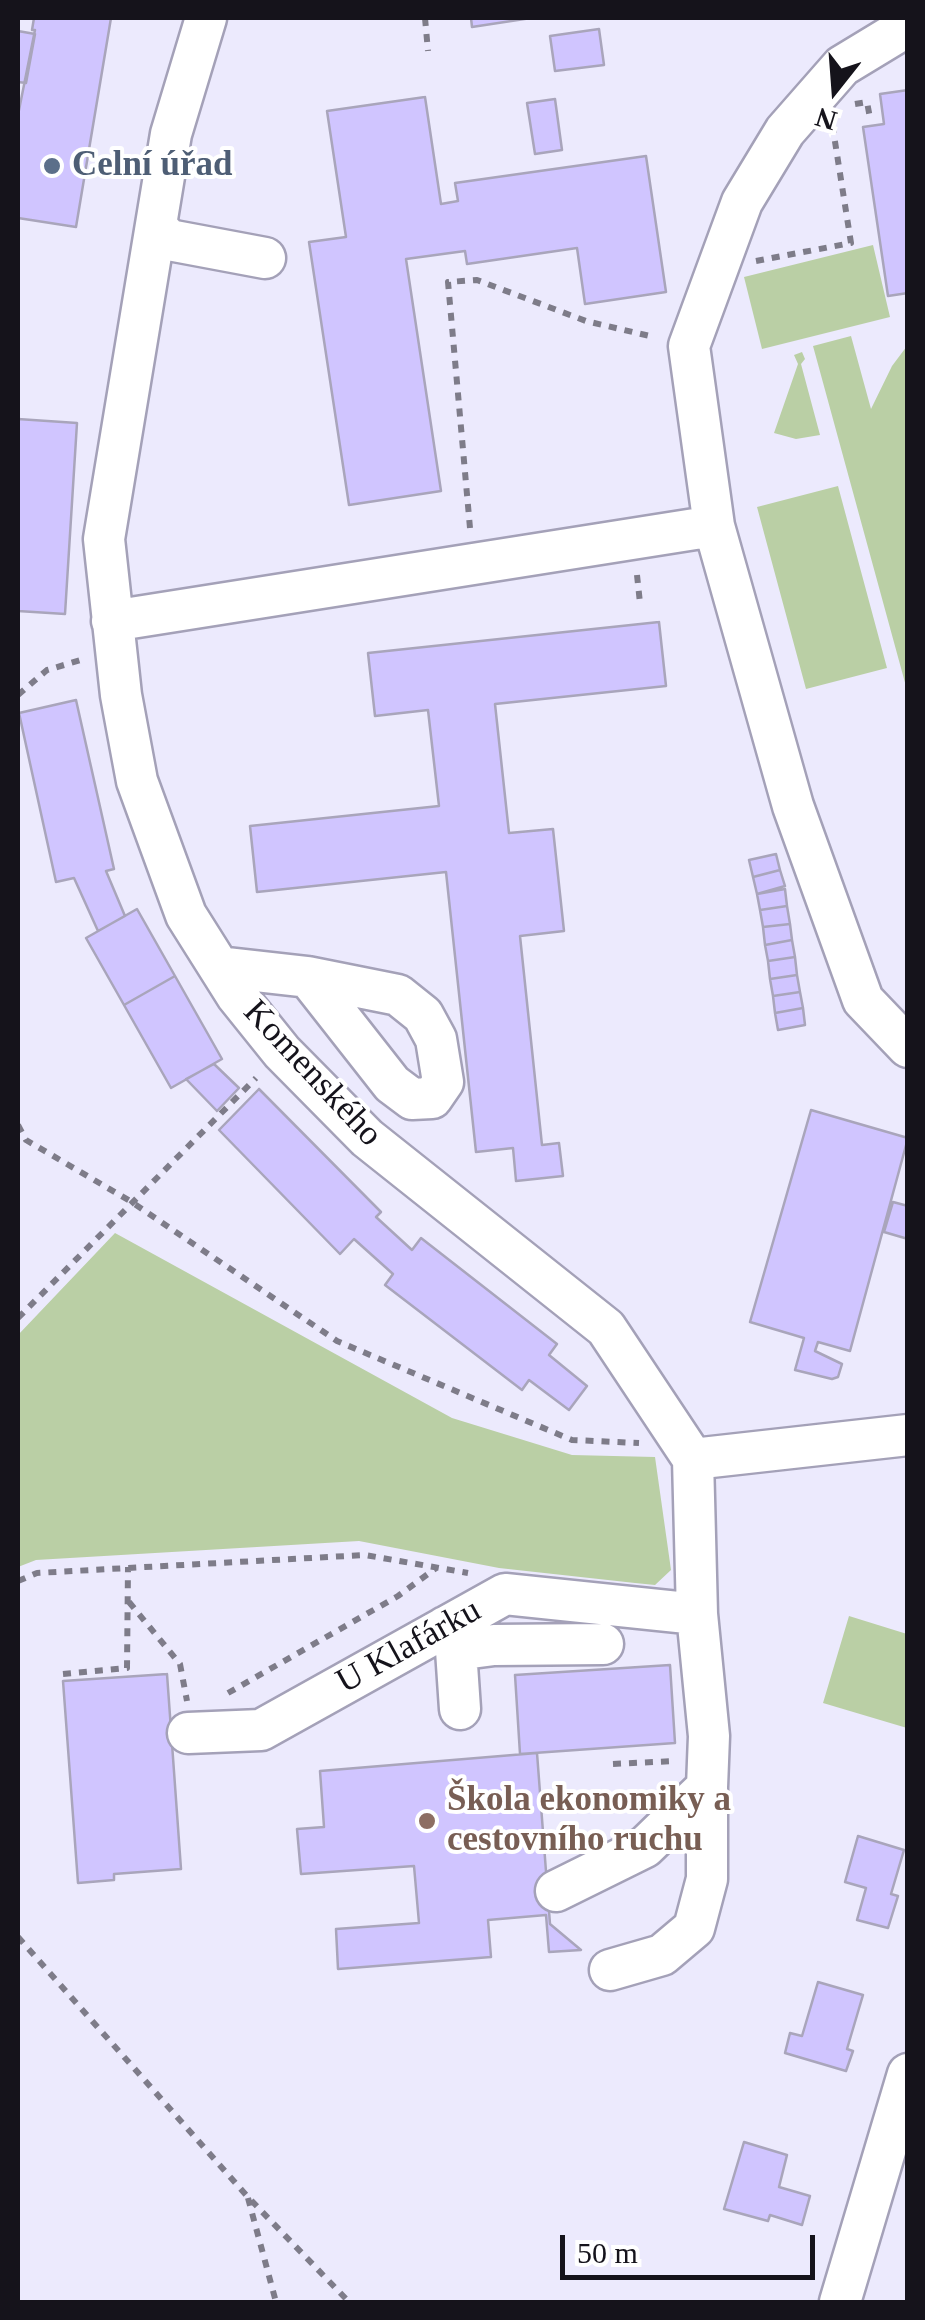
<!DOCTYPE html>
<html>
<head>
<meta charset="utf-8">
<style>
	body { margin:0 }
	#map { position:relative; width:925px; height:2320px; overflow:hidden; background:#eceafd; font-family:Georgia,serif }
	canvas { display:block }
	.frame { position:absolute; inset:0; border:20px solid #15131b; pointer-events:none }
	.north { position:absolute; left:785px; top:40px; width:100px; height:100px; -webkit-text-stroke:8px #fff; paint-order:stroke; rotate:197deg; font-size:28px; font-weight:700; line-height:40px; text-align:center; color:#15131b }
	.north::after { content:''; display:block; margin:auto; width:35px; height:45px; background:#15131b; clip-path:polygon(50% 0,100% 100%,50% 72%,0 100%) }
	.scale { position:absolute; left:560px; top:2235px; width:255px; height:45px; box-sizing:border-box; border:5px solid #15131b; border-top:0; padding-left:12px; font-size:30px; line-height:35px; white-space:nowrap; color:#15131b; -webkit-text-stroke:8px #fff; paint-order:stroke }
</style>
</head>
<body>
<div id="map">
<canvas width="925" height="2320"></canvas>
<div class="frame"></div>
<div class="north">N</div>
<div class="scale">50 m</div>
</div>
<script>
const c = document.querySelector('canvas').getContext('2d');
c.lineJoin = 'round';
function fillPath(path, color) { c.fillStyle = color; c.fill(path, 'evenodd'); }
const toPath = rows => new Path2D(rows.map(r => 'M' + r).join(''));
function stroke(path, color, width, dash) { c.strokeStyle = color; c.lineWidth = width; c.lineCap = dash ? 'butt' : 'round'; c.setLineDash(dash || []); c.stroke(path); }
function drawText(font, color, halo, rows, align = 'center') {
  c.font = font + ' Georgia,serif'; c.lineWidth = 8; c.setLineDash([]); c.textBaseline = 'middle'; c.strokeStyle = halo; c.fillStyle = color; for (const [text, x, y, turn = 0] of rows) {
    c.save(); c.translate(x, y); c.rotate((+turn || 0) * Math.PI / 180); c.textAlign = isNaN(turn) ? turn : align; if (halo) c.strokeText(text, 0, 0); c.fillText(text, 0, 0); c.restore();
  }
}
const green = toPath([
	[873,245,890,317,762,349,744,277],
	[851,336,871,409,892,366,907,346,907,690,813,346],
	[802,352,805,359,801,364,820,435,796,439,774,433,798,364,794,355],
	[838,486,887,668,806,689,757,507],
	[115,1233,452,1418,572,1455,655,1457,671,1570,655,1585,635,1583,499,1568,359,1541,36,1560,18,1567,18,1335],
	[849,1616,907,1634,907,1728,823,1703]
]);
const building = toPath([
	[34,18,111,18,76,227,18,218,18,115,35,30,32,30,34,18],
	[471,18,531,18,472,27,471,18],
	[599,29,604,65,555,71,550,36,599,29],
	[18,31,35,34,26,83,18,82,18,31],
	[908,90,908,293,888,296,863,127,884,124,880,94,908,90],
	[425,97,441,204,458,201,455,183,646,156,666,292,585,304,577,248,467,264,465,251,406,259,441,491,349,505,309,242,346,237,327,111,425,97],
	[555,99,562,150,535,154,527,103,555,99],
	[18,419,77,423,65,614,18,611,18,419],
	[659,622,666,686,495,704,509,833,553,829,564,931,520,936,542,1145,559,1143,563,1176,516,1181,513,1148,476,1152,446,872,257,892,250,826,439,806,428,710,375,716,368,653,659,622],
	[76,700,114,869,106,871,125,916,98,931,74,878,56,882,19,713,76,700],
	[776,854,780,870,753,877,749,860,776,854],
	[780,870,785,886,757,894,753,877,780,870],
	[785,889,787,906,760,910,757,894,785,889],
	[787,906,790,924,763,927,760,910,787,906],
	[137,909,175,976,124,1005,86,938,137,909],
	[790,924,792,940,765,945,763,927,790,924],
	[792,940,795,957,768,961,765,945,792,940],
	[795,957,797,975,770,979,768,961,795,957],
	[797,975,800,992,773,996,770,979,797,975],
	[175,976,222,1059,171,1088,124,1005,175,976],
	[800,992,803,1008,775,1013,773,996,800,992],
	[803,1008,805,1025,778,1030,775,1013,803,1008],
	[214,1064,239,1088,217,1111,186,1079,214,1064],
	[259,1089,381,1212,376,1217,412,1250,421,1238,557,1344,549,1355,587,1386,569,1410,529,1380,522,1390,385,1285,393,1274,354,1239,340,1254,219,1130,259,1089],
	[811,1110,908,1138,850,1351,818,1342,815,1351,842,1364,838,1377,832,1379,795,1370,804,1338,750,1322,811,1110],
	[893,1202,908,1206,908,1239,884,1232,893,1202],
	[670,1665,675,1743,520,1754,515,1675,670,1665],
	[167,1674,181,1869,114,1874,114,1880,78,1883,63,1681,167,1674],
	[537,1753,550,1924,581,1950,549,1952,546,1915,488,1920,491,1957,338,1969,336,1929,419,1923,414,1866,301,1874,297,1829,324,1827,320,1771,537,1753],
	[858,1836,904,1850,891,1894,898,1896,888,1928,857,1920,866,1888,845,1882,858,1836],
	[818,1982,863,1995,847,2049,853,2051,846,2071,785,2053,790,2033,802,2036,818,1982],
	[744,2142,787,2155,779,2187,810,2196,802,2225,770,2215,768,2221,724,2209,744,2142]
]);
const path = toPath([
	[425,18,428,51],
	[855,104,867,102,870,118],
	[756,261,851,243,833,129],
	[470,528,448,282,477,280,586,321,654,337],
	[637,575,640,603],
	[18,695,47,670,81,660],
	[18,1125,26,1140,130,1201,337,1341,572,1440,639,1443],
	[18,1318,256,1078],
	[18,1581,37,1573,365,1555,468,1573],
	[129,1602,180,1664,187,1701],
	[63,1674,127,1668,128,1567],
	[228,1693,398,1596,436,1568],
	[613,1764,675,1761],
	[18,1937,247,2196,349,2302],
	[248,2198,276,2302]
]);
const minor = toPath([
	[206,18,171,134,104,539,121,695,137,781,186,915,237,996,282,1052,367,1138,606,1328,693,1459],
	[908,26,842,66,785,131,742,202,689,346,714,526,793,806,863,1000,908,1047],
	[156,226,169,240,265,258],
	[112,621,714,526],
	[219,967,308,977,398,995,423,1015,436,1039,443,1082,432,1098,412,1099,392,1084,308,977],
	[693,1459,908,1435],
	[445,1627,456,1650,460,1709],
	[456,1650,494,1645,603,1644],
	[188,1733,261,1730,505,1594,697,1614,693,1459],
	[556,1891,645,1847,707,1787,709,1736,697,1614],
	[610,1970,662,1955,694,1928,707,1879,707,1787],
	[840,2302,908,2074]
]);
const markers = [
	[52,166,10,"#5c6f8a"],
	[427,1821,10,"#8d6e63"]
];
const serviceNames = [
	["Celní úřad",72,166]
];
const streetNames = [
	["Komenského",312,1074,47],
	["U Klafárku",409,1647,-29]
];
const educationNames = [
	["Škola ekonomiky a",447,1801],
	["cestovního ruchu",447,1841]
];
fillPath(green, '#bacfa5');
fillPath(building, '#d0c5ff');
stroke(building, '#a9a5bb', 2.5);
stroke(minor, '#a4a1b8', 45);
stroke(path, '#7e7c89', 6, [8, 8]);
stroke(minor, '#fff', 40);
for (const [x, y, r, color] of markers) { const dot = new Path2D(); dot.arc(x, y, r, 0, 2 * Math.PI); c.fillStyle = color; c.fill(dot); stroke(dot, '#fff', 4); }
drawText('bold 35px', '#4e5e75', '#fff', serviceNames, 'left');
drawText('35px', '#15131b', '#fff', streetNames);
drawText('bold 35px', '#785e54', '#fff', educationNames, 'left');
</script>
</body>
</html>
